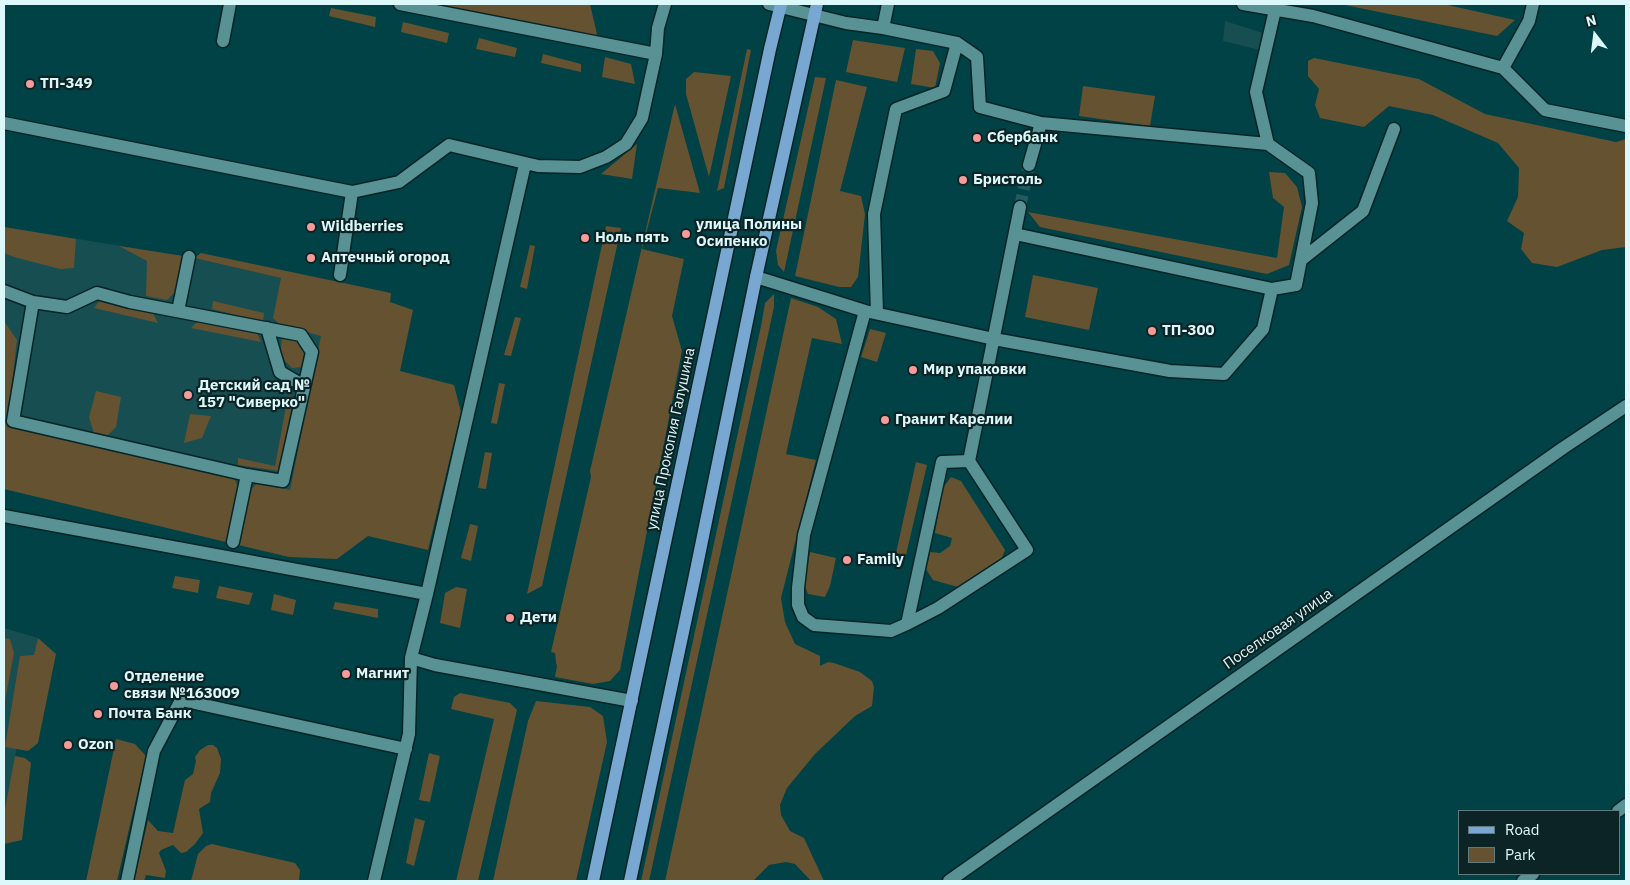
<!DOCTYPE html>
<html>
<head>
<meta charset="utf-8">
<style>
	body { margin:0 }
	#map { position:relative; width:1630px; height:885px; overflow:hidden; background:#004245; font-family:"IBM Plex Sans",sans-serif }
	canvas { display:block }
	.frame { position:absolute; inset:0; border:5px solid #dcf8fa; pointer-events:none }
	.legend { position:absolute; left:1458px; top:810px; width:162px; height:65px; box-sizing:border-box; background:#0d2426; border:1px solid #60797b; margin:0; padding:6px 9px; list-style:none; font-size:15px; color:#dcf8fa }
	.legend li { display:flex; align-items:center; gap:10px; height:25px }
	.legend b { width:25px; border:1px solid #60797b }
	.north { position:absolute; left:1570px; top:10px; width:50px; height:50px; -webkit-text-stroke:4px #0d2426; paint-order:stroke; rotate:345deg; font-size:14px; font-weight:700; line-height:20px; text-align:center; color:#dcf8fa }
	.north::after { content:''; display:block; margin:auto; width:18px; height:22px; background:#dcf8fa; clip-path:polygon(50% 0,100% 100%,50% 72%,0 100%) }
</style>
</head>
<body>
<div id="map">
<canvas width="1630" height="885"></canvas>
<div class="frame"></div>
<ul class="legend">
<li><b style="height:6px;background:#78a8d2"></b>Road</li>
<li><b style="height:14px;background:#655230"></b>Park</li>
</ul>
<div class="north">N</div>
</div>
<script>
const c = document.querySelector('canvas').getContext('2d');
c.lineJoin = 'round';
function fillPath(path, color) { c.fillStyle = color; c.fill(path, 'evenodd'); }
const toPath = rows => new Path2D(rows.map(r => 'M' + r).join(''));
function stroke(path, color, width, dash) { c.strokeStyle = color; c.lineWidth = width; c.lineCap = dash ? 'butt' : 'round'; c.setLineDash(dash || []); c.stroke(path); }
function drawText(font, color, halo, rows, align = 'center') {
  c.font = font + ' "IBM Plex Sans",sans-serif'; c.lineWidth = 4.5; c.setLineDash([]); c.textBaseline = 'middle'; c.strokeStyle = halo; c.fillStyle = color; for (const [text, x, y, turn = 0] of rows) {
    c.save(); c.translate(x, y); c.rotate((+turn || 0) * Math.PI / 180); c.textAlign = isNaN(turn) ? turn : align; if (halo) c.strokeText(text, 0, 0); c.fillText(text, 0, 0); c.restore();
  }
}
const built = toPath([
	[1225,21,1266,34,1264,51,1223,41],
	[4,227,189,257,390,302,347,518,289,557,4,489],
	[4,628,38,638,4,814]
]);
const green = toPath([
	[430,4,590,4,599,43],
	[1340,4,1443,4,1515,20,1497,36],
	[331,8,376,17,375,27,329,16],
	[403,22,449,33,447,43,401,32],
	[479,38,517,48,515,57,476,49],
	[853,40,905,48,897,82,846,72],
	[747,49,751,50,724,188,717,191],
	[916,49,933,51,940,63,935,88,911,84],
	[543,54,581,64,581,72,541,63],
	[605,57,631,64,635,84,602,77],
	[1314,58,1419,79,1485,114,1616,142,1626,139,1626,247,1602,250,1557,267,1532,263,1521,249,1524,233,1507,221,1518,197,1519,168,1498,143,1433,115,1389,106,1364,127,1320,118,1315,105,1319,89,1308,76,1308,61],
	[694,72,731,76,709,177,686,94,686,79],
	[815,77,826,78,784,272,778,265,776,251],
	[836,80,867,87,840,191,861,196,865,214,858,277,851,287,839,287,795,276],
	[1083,86,1155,96,1150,126,1079,116],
	[675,104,700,193,658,188,642,249,684,259,672,316,682,351,620,670,610,681,593,684,555,677,557,666,556,663,555,653,551,652,591,477,590,471],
	[637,144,632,179,601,174],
	[1269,172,1285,173,1297,187,1302,207,1289,265,1267,274,1040,227,1028,212,1277,258,1284,207,1273,198],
	[606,226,621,228,542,586,527,594],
	[4,227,76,239,74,268,60,269,14,257,4,253],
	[530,245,535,246,527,289,520,287],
	[119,246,183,256,179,288,167,300,146,296,147,261],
	[201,253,391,293,390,302,413,310,400,371,454,385,461,412,428,550,368,536,337,559,289,557,4,489,4,321,17,340,7,427,233,477,239,488,249,492,257,483,290,490,321,336,280,325,273,318,281,278,194,258],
	[1033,275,1098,288,1089,330,1025,317],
	[774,294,774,307,649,881,641,881,761,326,765,303],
	[791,298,818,307,836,319,842,344,812,338,786,454,816,460,781,598,785,622,795,644,820,656,820,666,828,662,834,663,860,672,872,681,874,687,872,706,855,716,815,754,787,788,780,805,781,815,790,831,804,838,824,881,811,881,795,864,786,862,769,865,753,881,665,881],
	[101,299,152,311,158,323,94,308],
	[213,301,264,313,263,322,212,309],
	[515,317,521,318,511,356,504,355],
	[201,318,256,330,261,342,191,328],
	[870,329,886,333,877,362,861,357],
	[282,338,297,339,305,350,303,367,292,368,280,356],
	[499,383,505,384,497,424,491,423],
	[96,391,121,397,116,427,106,437,94,434,89,417],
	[288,396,295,398,280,471,238,465,238,458,275,466],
	[190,414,211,416,202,438,184,443],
	[485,452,492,453,486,489,478,488],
	[916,462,927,465,906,555,896,553],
	[951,477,961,481,1005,550,1001,560,958,587,933,580,926,569,930,552,940,553,950,546,952,538,935,533,942,489],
	[470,524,478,526,471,561,461,558],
	[810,552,836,558,830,586,825,597,808,594,804,584],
	[175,576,200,580,198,593,172,588],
	[219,586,253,593,249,605,216,598],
	[456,587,467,589,460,628,440,623,445,593],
	[274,594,296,600,293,615,271,610],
	[335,602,378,609,378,618,333,609],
	[4,638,10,639,14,653,4,706],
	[38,638,56,654,38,743,28,751,5,747,20,656,34,655],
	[460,693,510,703,517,710,478,881,456,881,494,719,451,709,454,697],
	[536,701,590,707,603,716,607,742,576,881,493,881,528,721],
	[116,739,135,744,146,756,117,881,86,881],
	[208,745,213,745,217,748,221,759,220,773,211,793,210,802,199,809,203,833,195,844,186,852,181,853,173,845,161,850,159,853,166,871,165,878,146,875,144,881,134,881,148,820,158,831,173,833,185,780,193,774,196,761,195,757,200,750],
	[429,753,440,756,430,802,419,800],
	[15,756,25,758,31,763,22,840,4,844,4,814],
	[415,818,425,821,414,866,406,863],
	[212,844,295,863,300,870,299,881,191,881,198,854,206,846]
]);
const minorTunnel = toPath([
	[1020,207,1029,165]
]);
const minor = toPath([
	[400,4,656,54],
	[769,4,846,23,883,28,957,43,977,57,980,107,1041,123,1268,144,1309,173,1312,203,1296,285,1272,289,1015,234],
	[1243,4,1313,16,1503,68,1545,110,1626,126],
	[883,28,888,4],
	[223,41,230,4],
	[1503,68,1529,21,1533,4],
	[4,123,352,192,399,182,449,145,538,166,580,167,606,157,626,144,642,118,656,54,658,28,665,4],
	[1268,144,1256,92,1275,10],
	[1029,165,1041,123],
	[1301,260,1363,211,1394,129],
	[340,275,352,192],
	[756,277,865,311,994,339,1170,371,1224,374,1263,329,1272,289],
	[4,291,33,302,67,307,97,293,130,302,301,335,312,352,283,481,247,475,13,421,33,302],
	[178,311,189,257],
	[865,311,804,535,798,588,798,605,803,617,814,625,891,631,907,624,942,462,969,461],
	[877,313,874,214,896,109,944,91,957,43],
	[267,328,280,372,304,386],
	[4,516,427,594],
	[233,542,247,475],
	[907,624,938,608,1027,550,969,461,1020,207],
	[411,658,435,665,632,701],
	[1618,811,1626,805],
	[127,881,154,751,181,700,406,749],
	[374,881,409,734,411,658,427,594,525,164],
	[949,881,1563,448,1626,406],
	[1523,881,1533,874]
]);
const major = toPath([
	[593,881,770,49,781,4],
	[630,881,693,585,756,277,817,4]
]);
const markers = [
	[30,84,5,"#f59b9a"],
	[977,138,5,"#f59b9a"],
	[963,180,5,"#f59b9a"],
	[311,227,5,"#f59b9a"],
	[686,234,5,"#f59b9a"],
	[585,238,5,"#f59b9a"],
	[311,258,5,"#f59b9a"],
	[1152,331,5,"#f59b9a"],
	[913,370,5,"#f59b9a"],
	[188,395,5,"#f59b9a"],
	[885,420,5,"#f59b9a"],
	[847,560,5,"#f59b9a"],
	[510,618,5,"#f59b9a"],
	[346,674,5,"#f59b9a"],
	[114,686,5,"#f59b9a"],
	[98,714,5,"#f59b9a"],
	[68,745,5,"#f59b9a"]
];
const poiNames = [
	["ТП-349",40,84],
	["Сбербанк",987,138],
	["Бристоль",973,180],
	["улица Полины",696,225],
	["Осипенко",696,242],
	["Wildberries",321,227],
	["Ноль пять",595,238],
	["Аптечный огород",321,258],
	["ТП-300",1162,331],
	["Мир упаковки",923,370],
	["Детский сад №",198,386],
	["157 \"Сиверко\"",198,403],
	["Гранит Карелии",895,420],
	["Family",857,560],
	["Дети",520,618],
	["Магнит",356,674],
	["Отделение",124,677],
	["связи №163009",124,694],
	["Почта Банк",108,714],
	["Ozon",78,745]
];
const streetNames = [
	["улица Прокопия Галушина",671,439,-78],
	["Поселковая улица",1278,629,-35]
];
fillPath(built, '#174e51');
fillPath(green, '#655230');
stroke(minorTunnel, '#215d60', 12, [12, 6]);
stroke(minor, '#062527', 15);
stroke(major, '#062527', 15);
stroke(minor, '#599295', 12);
stroke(major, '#78a8d2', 12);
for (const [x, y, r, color] of markers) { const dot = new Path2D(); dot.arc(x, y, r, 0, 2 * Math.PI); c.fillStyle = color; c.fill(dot); stroke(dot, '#0d2426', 2); }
drawText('bold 15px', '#dcf8fa', '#0d2426', poiNames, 'left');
drawText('15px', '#dcf8fa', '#0d2426', streetNames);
</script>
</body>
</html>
